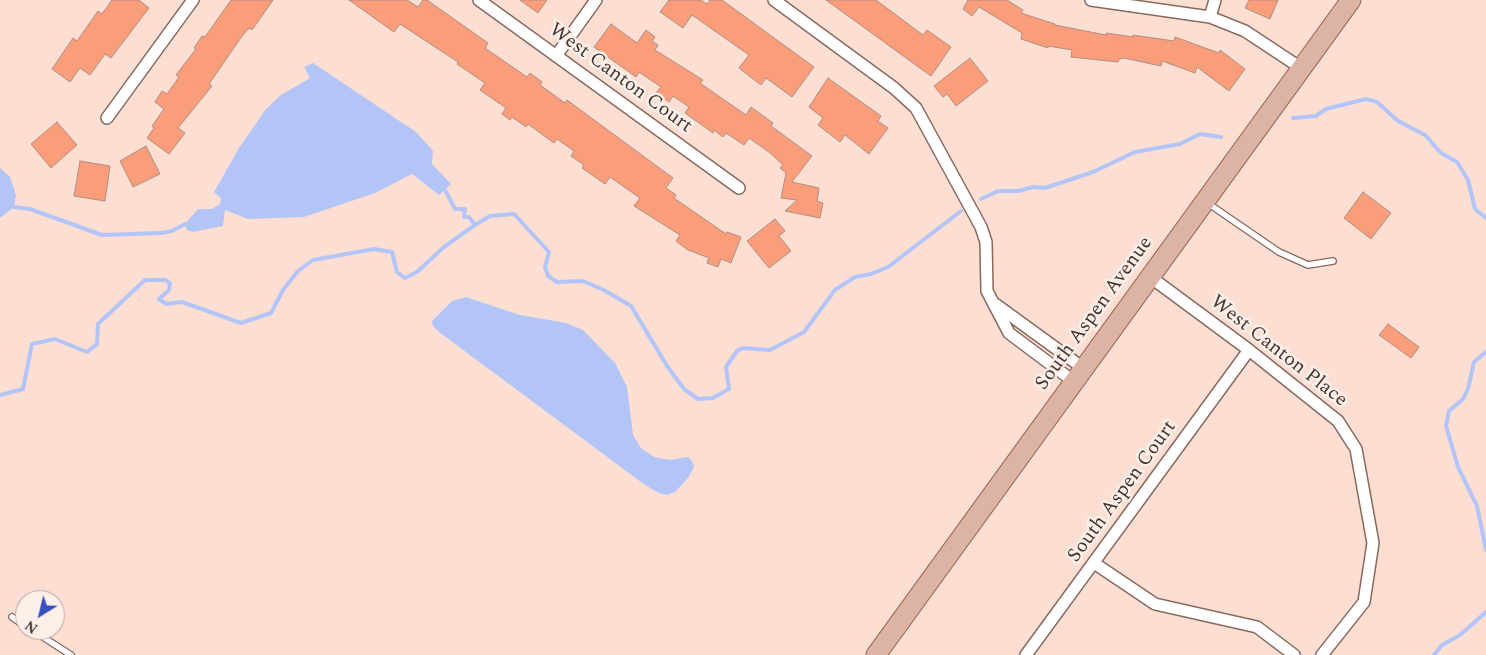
<!DOCTYPE html>
<html>
<head>
<meta charset="utf-8">
<style>
	body { margin:0 }
	#map { position:relative; width:1486px; height:655px; overflow:hidden; background:#fcded3; font-family:Spectral,serif }
	canvas { display:block }
	.north { position:absolute; left:15px; top:590px; width:50px; height:50px; box-sizing:border-box; background:#feefe9; border:1px solid #b3a59f; border-radius:50%; rotate:216deg; font-size:14px; font-weight:700; line-height:20px; text-align:center; color:#433530 }
	.north::after { content:''; display:block; margin:auto; width:18px; height:22px; background:#3650c2; clip-path:polygon(50% 0,100% 100%,50% 72%,0 100%) }
</style>
</head>
<body>
<div id="map">
<canvas width="1486" height="655"></canvas>
<div class="north">N</div>
</div>
<script>
const c = document.querySelector('canvas').getContext('2d');
c.lineJoin = 'round';
function fillPath(path, color) { c.fillStyle = color; c.fill(path, 'evenodd'); }
const toPath = rows => new Path2D(rows.map(r => 'M' + r).join(''));
function stroke(path, color, width, dash) { c.strokeStyle = color; c.lineWidth = width; c.lineCap = dash ? 'butt' : 'round'; c.setLineDash(dash || []); c.stroke(path); }
function drawText(font, color, halo, rows, align = 'center') {
  c.font = font + ' Spectral,serif'; c.lineWidth = 5; c.setLineDash([]); c.textBaseline = 'middle'; c.strokeStyle = halo; c.fillStyle = color; for (const [text, x, y, turn = 0] of rows) {
    c.save(); c.translate(x, y); c.rotate((+turn || 0) * Math.PI / 180); c.textAlign = isNaN(turn) ? turn : align; if (halo) c.strokeText(text, 0, 0); c.fillText(text, 0, 0); c.restore();
  }
}
const water = toPath([
	[313,63,416,132,433,151,432,164,451,184,439,195,412,174,375,193,304,217,248,219,225,210,223,226,193,232,187,230,185,224,198,209,212,209,220,204,221,198,214,192,239,148,266,109,281,95,310,78,304,67],
	[0,168,10,177,16,195,14,207,0,218],
	[466,297,520,315,566,323,583,330,615,363,627,387,633,435,641,448,654,457,670,460,688,457,692,461,694,467,688,478,675,492,667,495,659,493,645,485,439,332,433,326,432,321,452,301]
]);
const stream = toPath([
	[1293,118,1316,116,1326,109,1366,99,1377,102,1398,121,1425,135,1441,153,1457,162,1468,180,1475,209,1486,218],
	[445,190,455,209,465,209,464,217,469,217,475,225],
	[981,199,998,191,1018,191,1033,187,1045,188,1093,172,1135,152,1180,144,1200,134,1221,137],
	[14,207,30,209,102,235,161,233,172,231,185,224],
	[1486,352,1474,362,1468,389,1463,399,1449,411,1446,426,1458,467,1477,506,1486,550],
	[0,395,23,389,32,344,55,339,87,352,97,344,98,324,145,280,165,280,170,283,169,290,159,299,166,304,182,302,241,323,271,313,283,290,298,271,313,260,374,249,392,252,397,272,405,278,417,272,444,247,475,225,490,216,514,214,549,252,545,267,548,276,557,282,583,281,604,290,631,306,667,366,684,389,698,399,713,398,729,389,726,367,737,351,743,348,770,350,804,332,835,290,855,277,871,274,888,267,961,211],
	[1434,655,1442,645,1460,635,1486,612]
]);
const building = toPath([
	[112,0,139,0,149,8,111,58,105,54,90,75,80,68,70,82,52,69,73,38,77,41,98,11,102,14,112,0],
	[231,0,273,0,252,30,249,28,240,39,209,84,212,86,178,128,185,133,169,154,147,138,154,128,152,126,164,109,155,102,162,91,167,94,179,77,176,75,196,49,194,48,202,36,205,37,231,0],
	[349,0,407,0,418,7,423,0,427,0,488,43,485,48,527,77,530,73,542,82,540,85,565,103,567,100,673,178,666,188,676,195,674,198,726,234,727,232,741,237,731,263,721,259,718,267,707,263,709,258,688,250,676,241,680,235,634,206,640,198,610,177,605,184,582,168,584,165,571,156,574,151,557,139,554,143,528,124,526,127,512,117,510,120,502,114,506,108,480,90,485,83,457,64,458,62,400,24,394,32,349,0],
	[520,0,547,0,538,13,520,0],
	[669,0,701,0,707,4,710,0,722,0,814,67,792,97,766,78,761,85,739,68,749,55,692,15,683,28,660,12,669,0],
	[826,0,876,0,923,35,927,30,951,47,931,76,826,0],
	[968,0,1007,0,1023,10,1021,13,1055,24,1055,25,1106,35,1106,33,1133,37,1133,35,1174,41,1175,37,1219,53,1220,50,1245,69,1229,91,1197,67,1195,73,1162,61,1161,66,1124,58,1119,59,1118,62,1071,57,1072,50,1048,46,1048,48,1021,39,1022,33,979,7,972,16,963,9,968,0],
	[1249,0,1278,0,1270,19,1245,8,1249,0],
	[611,24,637,43,646,30,655,37,652,41,658,45,655,50,703,80,700,83,746,115,751,107,773,123,771,126,812,156,792,182,819,188,817,201,823,203,820,218,785,211,797,200,781,198,786,173,780,168,783,165,769,152,749,138,744,145,726,133,723,137,714,130,713,133,685,113,689,107,673,96,669,102,656,93,661,87,639,72,636,77,594,47,611,24],
	[970,58,988,81,956,106,947,94,943,97,934,86,970,58],
	[828,78,881,116,878,121,888,128,869,154,845,135,840,142,818,125,823,118,809,107,828,78],
	[57,122,77,145,51,168,31,144,57,122],
	[146,146,160,174,133,187,120,161,146,146],
	[80,161,110,166,105,201,74,196,80,161],
	[1363,192,1391,213,1371,239,1344,218,1363,192],
	[775,219,785,231,779,236,791,251,769,268,747,241,775,219],
	[1388,324,1419,347,1411,358,1379,335,1388,324]
]);
const lane = toPath([
	[1206,202,1279,252,1308,265,1333,261],
	[12,617,25,626],
	[32,630,71,655]
]);
const street = toPath([
	[479,0,739,188],
	[774,0,894,88,916,108,981,227,986,242,987,291,1009,333,1073,381],
	[1091,0,1210,17,1245,31,1301,68],
	[1210,17,1215,0],
	[556,56,596,0],
	[107,118,193,0],
	[1149,276,1249,350,1338,421,1356,449,1373,543,1364,602,1322,655],
	[995,304,1083,368],
	[1094,563,1155,604,1257,627,1294,655],
	[1026,655,1249,350]
]);
const primary = toPath([
	[876,655,1351,0]
]);
const streetNames = [
	["West Canton Court",620,79,36],
	["South Aspen Avenue",1095,314,-54],
	["West Canton Place",1278,352,38],
	["South Aspen Court",1123,492,-54]
];
fillPath(water, '#b3c5f7');
stroke(stream, '#b3c5f7', 4);
fillPath(building, '#fa9d7a');
stroke(building, '#b08e82', 1);
stroke(lane, '#89695d', 8);
stroke(street, '#89695d', 14);
stroke(primary, '#996653', 21);
stroke(lane, '#fff', 5.5);
stroke(street, '#fff', 11);
stroke(primary, '#ddb3a3', 19);
drawText('20px', '#433530', '#feefe9', streetNames);
</script>
</body>
</html>
